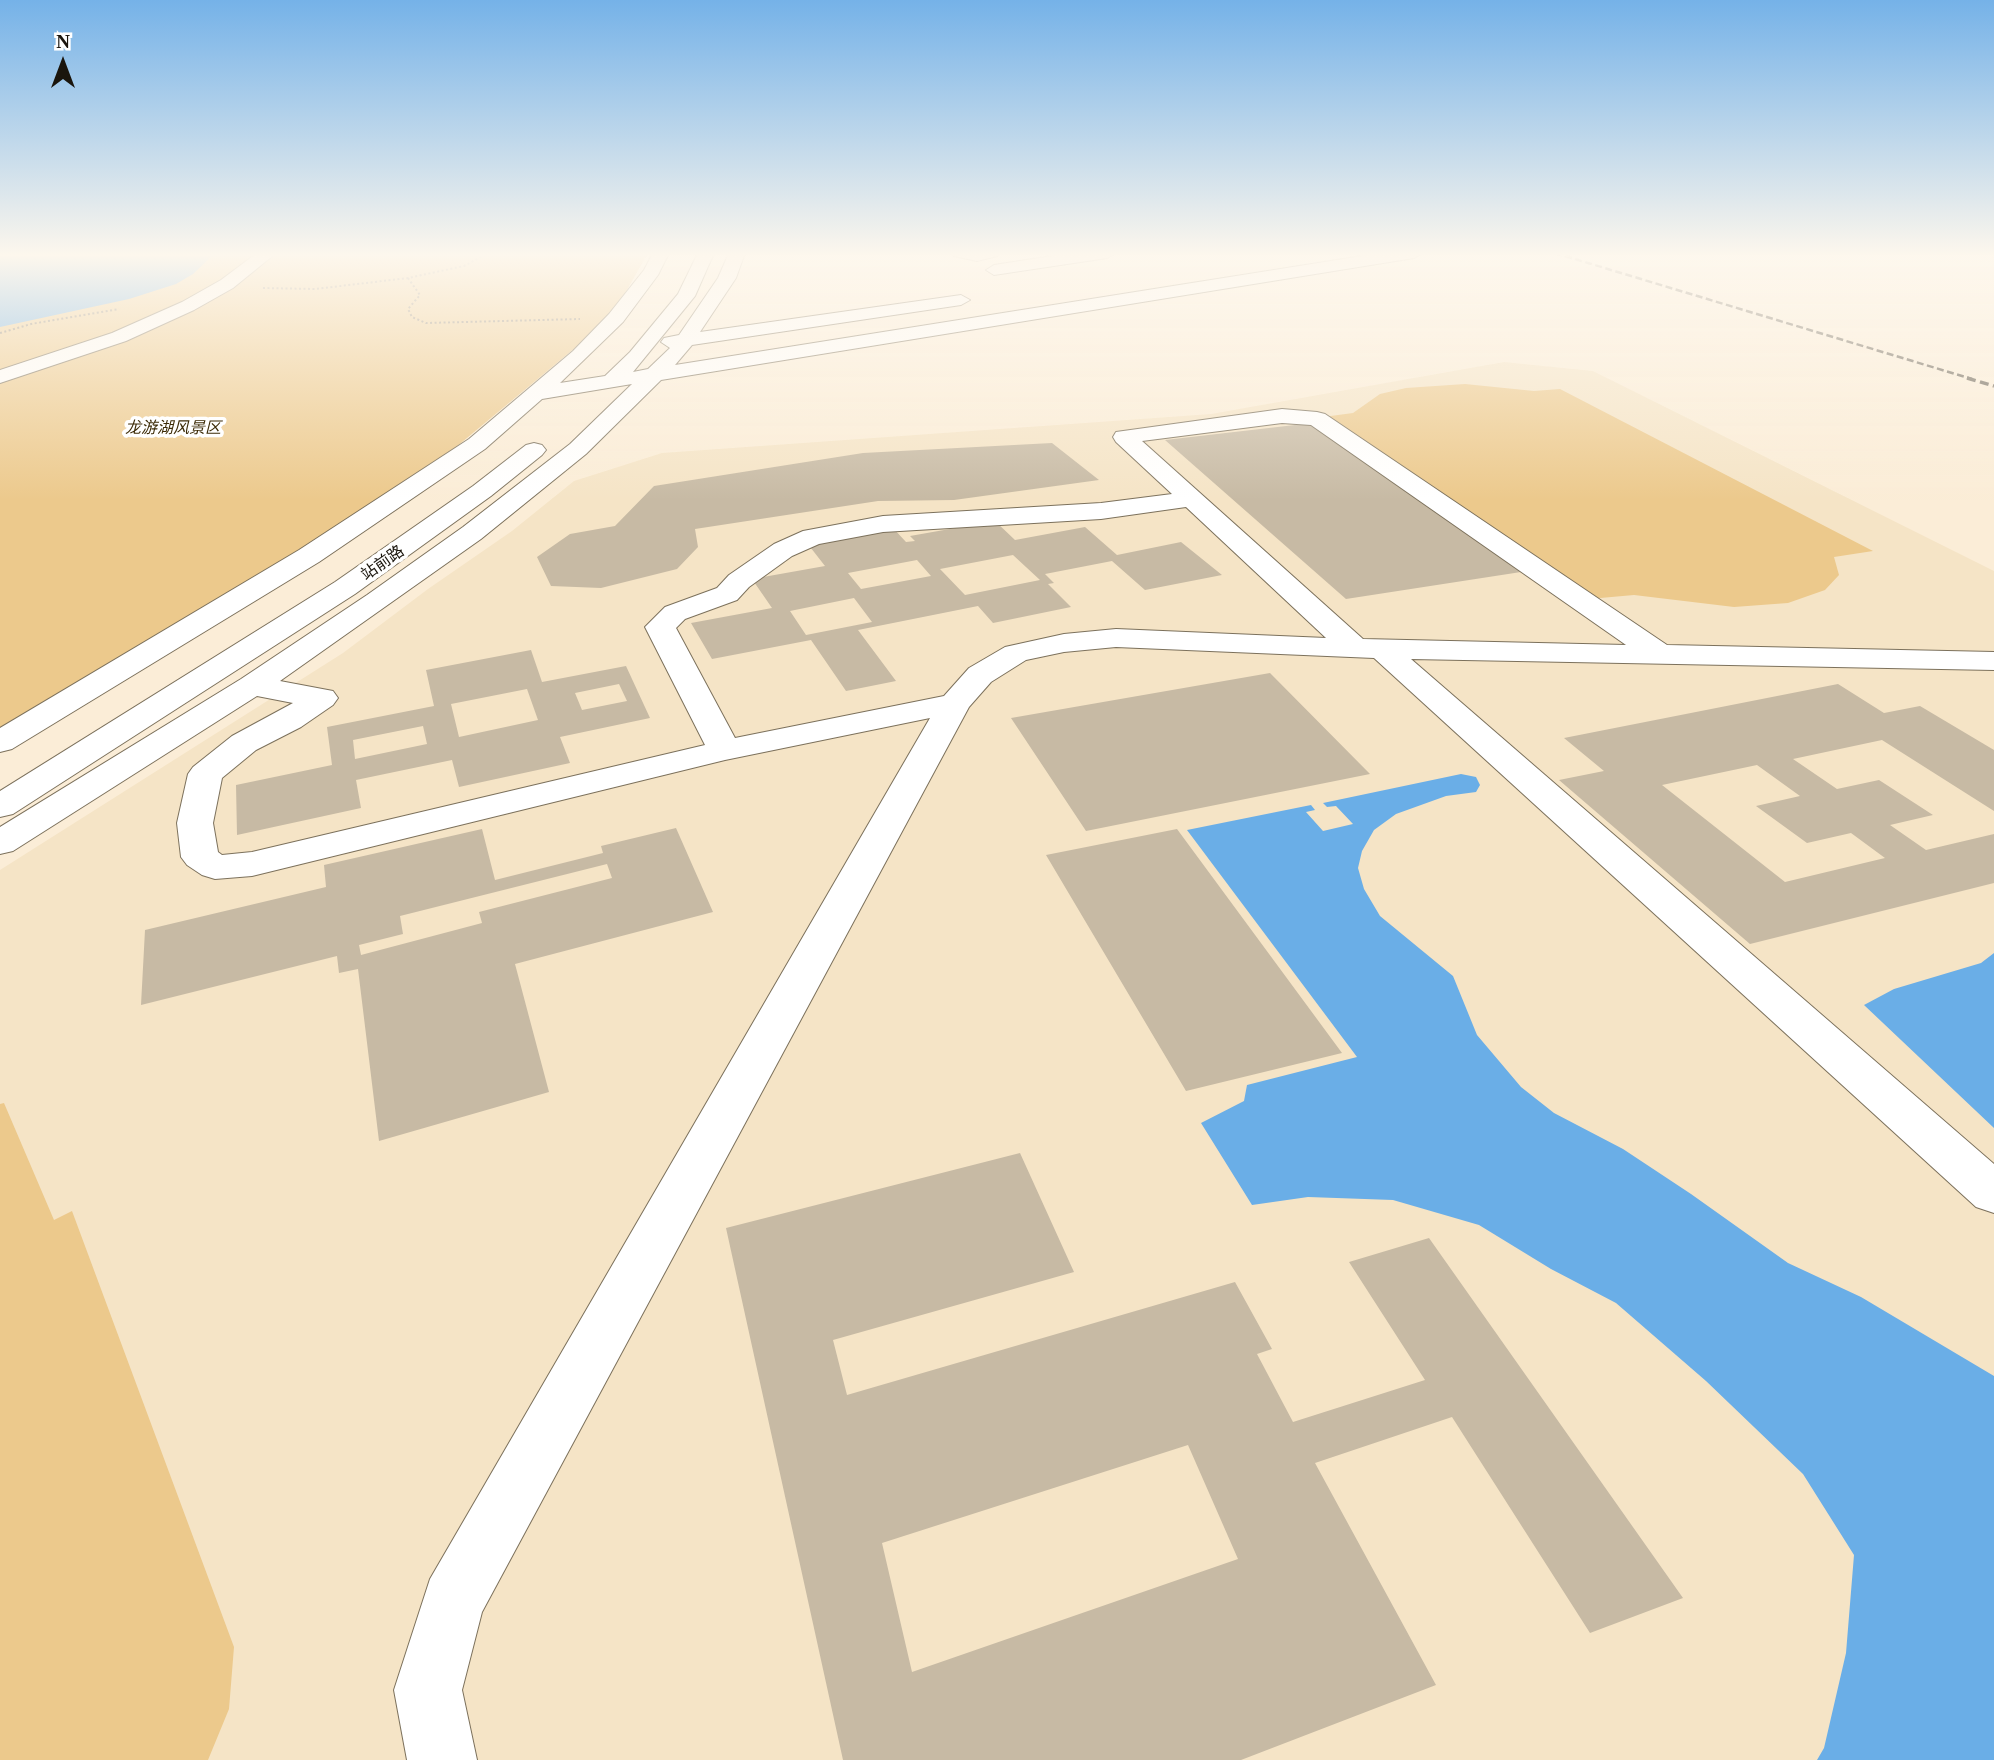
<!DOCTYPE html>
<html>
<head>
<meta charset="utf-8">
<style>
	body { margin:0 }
	#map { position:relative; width:1994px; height:1760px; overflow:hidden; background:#fbedd7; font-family:Georgia,serif }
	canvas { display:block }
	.north { position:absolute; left:28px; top:28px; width:70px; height:70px; -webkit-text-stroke:5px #fff; paint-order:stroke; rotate:0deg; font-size:19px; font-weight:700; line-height:28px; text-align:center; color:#1a150d }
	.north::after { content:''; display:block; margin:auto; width:24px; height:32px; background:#1a150d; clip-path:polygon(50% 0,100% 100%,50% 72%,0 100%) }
</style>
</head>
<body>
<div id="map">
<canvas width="1994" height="1760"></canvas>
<div class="north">N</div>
</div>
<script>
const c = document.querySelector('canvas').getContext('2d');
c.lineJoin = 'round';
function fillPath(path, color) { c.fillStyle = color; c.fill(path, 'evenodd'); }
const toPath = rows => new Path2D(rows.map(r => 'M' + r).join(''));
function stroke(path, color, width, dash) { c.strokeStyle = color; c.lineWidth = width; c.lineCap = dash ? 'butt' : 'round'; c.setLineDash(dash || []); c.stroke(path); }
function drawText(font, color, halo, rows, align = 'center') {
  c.font = font + ' Georgia,"Noto Sans SC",serif'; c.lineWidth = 7; c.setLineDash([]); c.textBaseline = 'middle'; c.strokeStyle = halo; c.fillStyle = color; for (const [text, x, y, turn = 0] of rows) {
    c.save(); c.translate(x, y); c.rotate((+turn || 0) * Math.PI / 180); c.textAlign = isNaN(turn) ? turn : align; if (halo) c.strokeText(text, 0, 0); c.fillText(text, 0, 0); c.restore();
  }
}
const built = toPath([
	[1504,362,1593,371,1994,571,1994,1760,0,1760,0,870,343,653,428,589,512,531,574,481,662,453,1211,414]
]);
const green = toPath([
	[0,253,648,253,615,311,600,327,443,458,366,511,0,730],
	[1465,384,1534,391,1560,389,1873,551,1834,557,1839,575,1825,590,1788,603,1734,607,1634,595,1589,599,1323,417,1353,413,1380,394,1406,388],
	[4,1103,54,1220,72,1211,234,1647,229,1709,208,1760,0,1760,0,1104]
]);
const water = toPath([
	[0,253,215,253,193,274,176,284,129,299,0,327],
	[1461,774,1476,777,1480,785,1476,792,1446,796,1396,814,1374,830,1362,851,1358,868,1364,889,1380,916,1453,976,1477,1035,1521,1087,1554,1113,1623,1149,1691,1194,1788,1263,1861,1297,1994,1376,1994,1760,1817,1760,1824,1748,1846,1653,1854,1555,1803,1474,1706,1381,1616,1303,1551,1269,1479,1225,1393,1200,1308,1197,1252,1205,1201,1123,1244,1101,1247,1085,1357,1057,1187,830,1311,805,1315,810,1306,812,1323,831,1353,824,1336,806,1327,807,1323,803],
	[1994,953,1994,1128,1864,1005,1894,989,1981,963]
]);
const building = toPath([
	[1312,423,1521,572,1346,599,1165,440],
	[1052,443,1099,480,954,500,878,501,695,529,698,547,677,569,601,588,551,586,537,557,570,534,615,526,654,486,863,453],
	[995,521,1015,540,1085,527,1117,555,1181,542,1222,575,1145,590,1112,561,1045,574,1054,583,1048,584,1071,607,993,623,978,606,858,630,896,681,846,691,811,640,712,659,691,623,772,608,752,579,825,566,807,543,893,528,906,542,915,541,910,536],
	[1013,555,1040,580,965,595,940,569],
	[917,560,931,576,861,589,848,573],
	[854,598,872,622,806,635,790,611],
	[531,650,542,682,626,666,650,718,560,737,570,763,459,787,452,760,356,780,361,808,237,835,236,785,332,765,327,727,434,706,426,670],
	[619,684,627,701,582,710,575,693],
	[527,689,538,720,459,737,451,704],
	[423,726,427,744,355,759,353,740],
	[1270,673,1370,774,1086,831,1011,718],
	[1838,684,1884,713,1920,706,1994,750,1994,811,1882,740,1793,759,1837,789,1879,780,1933,815,1890,825,1926,850,1994,834,1994,883,1750,944,1559,780,1604,771,1564,738],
	[1757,765,1800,796,1756,806,1807,843,1851,833,1885,858,1785,882,1662,785],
	[676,828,713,912,515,964,549,1092,379,1141,358,969,339,973,337,956,141,1005,145,930,326,887,324,865,482,829,495,880,603,853,601,846],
	[607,864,612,878,479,912,482,923,361,955,359,945,403,934,400,916],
	[1177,829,1342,1053,1186,1091,1046,855],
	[1020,1153,1074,1272,833,1340,847,1395,1235,1282,1272,1349,1257,1354,1293,1422,1425,1380,1349,1262,1429,1238,1683,1598,1590,1633,1452,1417,1315,1463,1436,1685,1241,1760,843,1760,726,1228],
	[1188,1445,1238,1559,912,1672,882,1543]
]);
const path = toPath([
	[408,278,420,295,408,309,412,317,426,323,580,319],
	[263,288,315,289,408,278,464,266,488,253],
	[0,333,31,324,119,309]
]);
const minor = toPath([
	[257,253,276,253,233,288,194,310,126,341,0,383,0,370,112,333,182,302,221,280,257,253],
	[653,253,669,253,658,275,623,322,560,383,605,376,630,352,678,294,698,253,714,253,695,296,633,372,648,369,670,348,661,342,664,338,679,335,718,278,729,253,745,253,736,278,700,332,961,295,970,300,961,305,692,345,675,365,1381,253,1422,253,1414,258,661,380,586,454,481,539,280,681,333,691,338,698,333,705,301,727,256,750,222,778,213,823,218,852,222,855,252,852,705,745,645,627,665,607,717,588,729,575,774,544,803,531,883,516,1101,503,1172,494,1116,442,1113,437,1116,432,1282,409,1317,412,1325,414,1667,645,1994,652,1994,670,1411,659,1994,1164,1994,1213,1976,1207,1374,658,1116,647,1064,652,1026,660,991,682,969,707,482,1612,462,1690,477,1760,407,1760,394,1690,430,1579,930,718,725,760,252,876,215,879,202,875,187,865,181,857,177,823,188,774,193,767,232,736,293,703,257,696,13,851,0,854,0,827,241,679,367,595,463,527,570,444,632,384,542,399,485,449,319,562,12,749,0,752,0,728,299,550,469,439,573,351,609,314,644,270,653,253],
	[1282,423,1311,425,1626,645,1363,639,1142,441,1282,423],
	[1186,507,1326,638,1116,629,1064,634,1005,647,969,668,944,696,735,738,676,628,685,619,737,600,749,587,792,556,819,544,883,532,1101,519,1186,507],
	[952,253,999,253,997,256,977,261,954,256,952,253],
	[1072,253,1115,253,1107,258,994,275,986,270,994,265,1072,253],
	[534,443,542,445,546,450,542,455,491,496,355,594,13,814,0,817,0,791,335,582,473,486,526,445,534,443]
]);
const railFar1 = toPath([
	[1555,253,1972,379]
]);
const rail = toPath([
	[1967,378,1994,386]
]);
const farParknames = [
	["龙游湖风景区",173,427]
];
const farStreetnames = [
	["站前路",382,562,-35]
];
fillPath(built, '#f5e4c6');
fillPath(green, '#ecc98c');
fillPath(water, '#6aaee7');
fillPath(building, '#c7baa4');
stroke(minor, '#7c715c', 2);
stroke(path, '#8b8172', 2, [2, 2.5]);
fillPath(minor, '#fff');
stroke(railFar1, '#675f52', 2.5, [7, 3.5]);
stroke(rail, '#675f52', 3.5, [9, 4.5]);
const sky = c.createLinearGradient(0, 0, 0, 500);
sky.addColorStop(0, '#75b2e8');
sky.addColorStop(0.51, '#fdf7ed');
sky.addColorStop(1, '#fdf7ed00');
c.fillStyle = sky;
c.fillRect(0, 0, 1994, 500);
drawText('italic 16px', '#3c2b07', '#fff', farParknames);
drawText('16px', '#1a150d', '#fff', farStreetnames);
</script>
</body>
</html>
